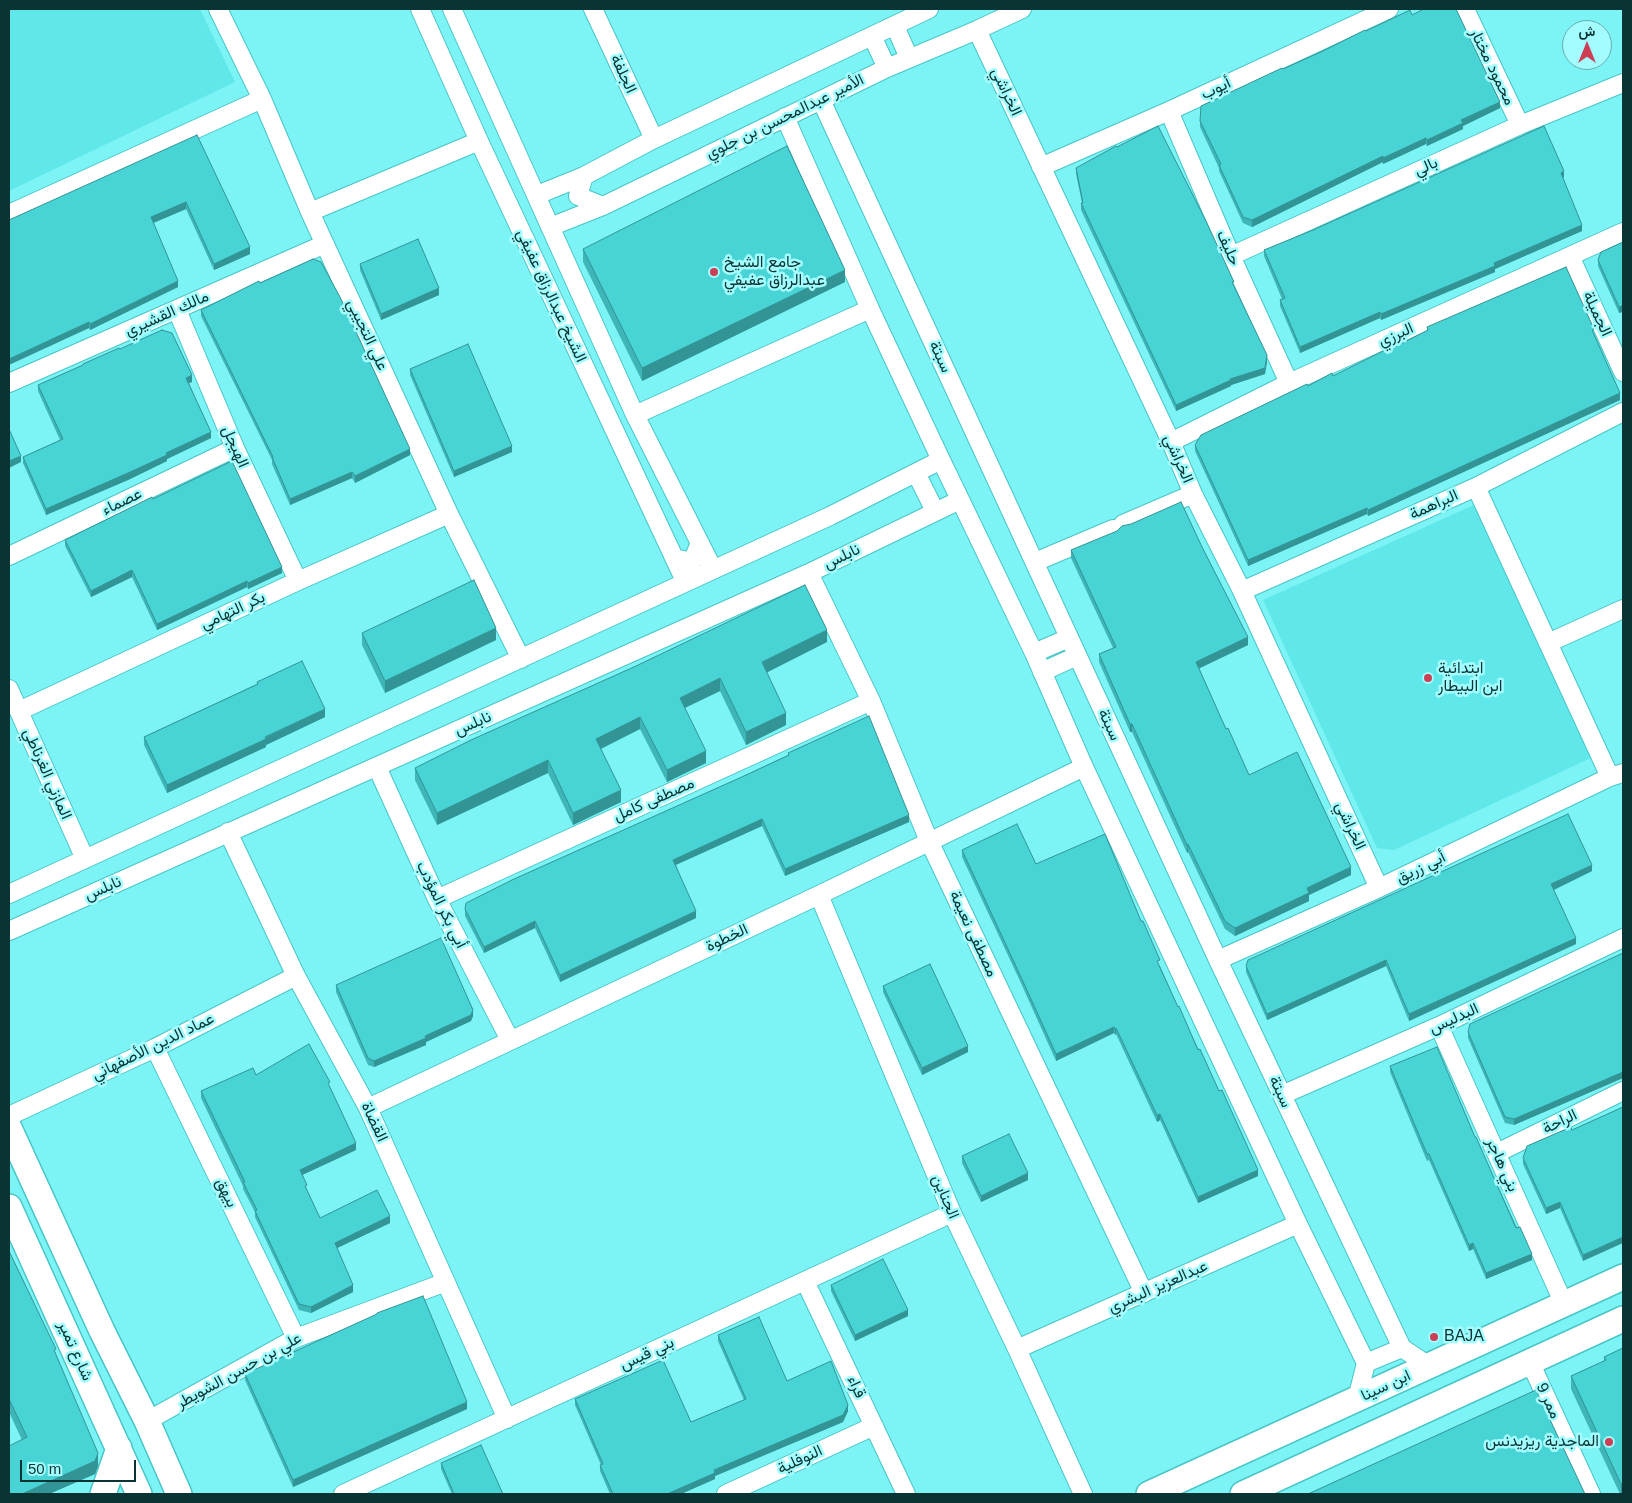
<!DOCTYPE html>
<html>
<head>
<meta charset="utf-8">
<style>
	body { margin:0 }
	#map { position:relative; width:1632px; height:1503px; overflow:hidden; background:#7cf4f5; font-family:Arial,Vazirmatn,sans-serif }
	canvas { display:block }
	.frame { position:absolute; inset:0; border:10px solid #0a3333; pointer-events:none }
	.north { position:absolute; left:1562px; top:20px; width:50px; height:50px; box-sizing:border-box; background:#a3fdfe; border:1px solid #66acad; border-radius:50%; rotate:0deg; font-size:14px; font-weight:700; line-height:20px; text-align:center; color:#0a3333 }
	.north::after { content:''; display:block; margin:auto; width:18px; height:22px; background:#cd3d53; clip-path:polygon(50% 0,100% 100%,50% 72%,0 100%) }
	.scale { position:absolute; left:20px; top:1460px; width:116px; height:22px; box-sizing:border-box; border:2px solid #0a3333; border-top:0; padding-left:6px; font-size:15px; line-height:18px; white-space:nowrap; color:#0a3333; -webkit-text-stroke:4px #a3fdfe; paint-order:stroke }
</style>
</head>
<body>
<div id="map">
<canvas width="1632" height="1503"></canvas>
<div class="frame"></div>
<div class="north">ش</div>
<div class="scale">50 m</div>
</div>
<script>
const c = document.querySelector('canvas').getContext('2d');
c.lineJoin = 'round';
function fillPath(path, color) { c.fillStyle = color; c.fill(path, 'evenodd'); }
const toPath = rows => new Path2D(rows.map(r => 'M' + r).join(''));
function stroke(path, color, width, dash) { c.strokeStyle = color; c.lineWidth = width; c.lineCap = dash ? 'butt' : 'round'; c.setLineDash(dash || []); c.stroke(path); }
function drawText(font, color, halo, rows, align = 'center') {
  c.font = font + ' Arial,Vazirmatn,sans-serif'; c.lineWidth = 5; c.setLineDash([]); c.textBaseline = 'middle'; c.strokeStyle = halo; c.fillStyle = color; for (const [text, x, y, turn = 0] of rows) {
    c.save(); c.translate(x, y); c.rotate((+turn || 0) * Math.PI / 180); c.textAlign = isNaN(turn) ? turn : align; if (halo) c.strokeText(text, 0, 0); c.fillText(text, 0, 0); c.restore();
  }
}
const built = toPath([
	[9,9,200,9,235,82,9,191],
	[1474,505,1595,756,1394,850,1377,848,1263,600]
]);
const street = toPath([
	[218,9,262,99,310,212,449,514,521,659],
	[420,9,479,141,685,581],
	[452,9,635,415,713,569],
	[593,9,654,139],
	[1465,9,1520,125],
	[895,26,909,58],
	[977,30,1171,442,1193,494,1242,591,1379,888],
	[872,36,887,68],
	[821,100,1218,960,1402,1348,1429,1366],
	[1169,111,1231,256,1289,383],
	[785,117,870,309,941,460,1034,653,1084,767,1298,1224,1366,1363,1357,1399],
	[1041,167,1169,111,1389,9],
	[584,176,578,196,603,206],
	[537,195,584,176,654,139,929,9],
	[310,212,479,141],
	[9,214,262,99],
	[550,227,603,206,887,68,977,30,1022,9],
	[1231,256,1520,125,1623,83],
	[1570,256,1623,372],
	[177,310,235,448,298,581],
	[9,383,325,244],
	[635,415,870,309],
	[1171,442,1289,383,1623,232],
	[916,473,935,511],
	[1476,487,1610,777],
	[1123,524,1193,494],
	[9,556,235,448],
	[674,558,692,562,700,543],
	[1035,562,1113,529],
	[809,573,871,701,929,841,1144,1293],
	[1242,591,1476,487,1623,412],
	[1548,643,1623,609],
	[1034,653,1069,638],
	[1042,672,1077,656],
	[9,689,85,859],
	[19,711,298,581,449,514],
	[377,767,437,899,510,1040],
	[228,832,296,976,368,1108,507,1419],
	[9,894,830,516,941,460],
	[819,895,952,1213,1017,1349,1083,1494],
	[437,899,871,701],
	[9,931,809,573,960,500],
	[1218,960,1379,888,1610,777,1623,773],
	[1439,1026,1564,1304],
	[155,1048,296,1338],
	[1282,1095,1439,1026,1623,938],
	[368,1108,819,895,1084,767],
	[9,1116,155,1048,296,976],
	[1497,1153,1623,1091],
	[805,1281,906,1494],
	[1017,1349,1298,1224],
	[1530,1362,1591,1494],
	[1366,1363,1402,1348],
	[147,1421,296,1338,446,1282],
	[343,1494,952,1213],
	[726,1494,874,1426]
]);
const secondary = toPath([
	[9,1128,102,1331,147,1421,179,1494],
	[9,1207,139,1494],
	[103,1494,119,1448],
	[1149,1494,1623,1277],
	[1243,1494,1623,1319]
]);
const wall = toPath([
	[1412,15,1500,108,1463,126,1463,129,1427,146,1426,144,1383,164,1383,162,1252,227,1243,223,1219,171,1219,168,1200,127,1200,121,1283,69,1366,31],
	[197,135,250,254,214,270,186,209,153,223,178,287,90,330,89,328,44,348],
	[1076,168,1234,286,1267,361,1265,374,1231,385,1231,386,1176,411,1081,210,1081,203,1082,203,1076,174],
	[1564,177,1563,178,1582,231,1495,269,1495,272,1381,320,1380,318,1300,353,1280,306,1280,300,1282,299,1264,256,1264,250],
	[1623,242,1623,316,1622,312,1619,313,1598,266,1598,260],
	[583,249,845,282,642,381,583,262],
	[360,264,439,295,381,320,360,270],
	[260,283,410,455,355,483,352,478,290,505,272,464,272,460,201,316,201,310],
	[1427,327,1594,334,1620,400,1368,516,1367,514,1248,566,1195,451,1195,445,1333,376,1389,350,1427,331],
	[120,349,192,382,189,383,211,438,167,459,167,461,128,480,46,515,23,463,23,457,60,440,38,391,38,385,83,365,83,364],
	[410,369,512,452,454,477,410,375],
	[153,499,282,573,248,589,247,587,157,630,132,577,91,597,65,546,65,540],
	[1203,549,1248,645,1199,668,1226,729,1249,775,1351,875,1309,895,1309,901,1235,936,1225,929,1188,852,1187,853,1132,732,1130,732,1099,662,1099,654,1113,648,1071,558,1071,550],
	[362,633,496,640,385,693,362,645],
	[827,642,766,672,786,725,746,745,720,691,685,708,706,763,667,782,640,729,601,749,621,802,573,825,548,773,437,825,415,780,415,768],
	[257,682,325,717,266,745,266,747,167,793,144,745,144,737,257,684],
	[788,753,909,822,785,876,762,826,676,865,696,918,560,982,535,928,484,953,465,916,465,909,788,755],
	[962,850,1036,864,1160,966,1178,1007,1219,1091,1258,1176,1198,1203,1160,1120,1157,1122,1116,1034,1115,1035,1114,1033,1056,1061,1020,981,962,857],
	[1592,871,1554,890,1576,944,1409,1021,1386,966,1267,1020,1246,972,1246,966],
	[1623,953,1623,1078,1514,1125,1505,1123,1468,1038,1468,1032],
	[336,985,473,1016,471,1021,426,1042,426,1045,374,1067,368,1065,336,992],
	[883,986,968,1052,922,1075,883,992],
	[1390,1066,1475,1137,1532,1260,1486,1279,1473,1249,1469,1251,1429,1160,1427,1161,1390,1072],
	[256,1075,330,1088,356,1150,302,1175,307,1190,320,1218,390,1223,337,1248,353,1292,311,1313,299,1310,255,1217,255,1212,243,1189,243,1186,201,1098,201,1091],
	[1623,1107,1583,1261,1560,1208,1546,1214,1523,1164,1523,1158,1572,1130],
	[962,1156,1028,1180,981,1202,962,1163],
	[9,1251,56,1354,98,1466,95,1474,49,1494,9,1494,22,1440,9,1412],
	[831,1285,908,1316,855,1341,831,1291],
	[377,1313,467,1409,293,1487,245,1380,245,1374,377,1315],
	[718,1335,787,1381,848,1411,843,1422,715,1476,715,1479,681,1494,610,1494,600,1471,600,1465,601,1465,575,1405,575,1399,691,1422,744,1400,718,1341],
	[1623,1348,1623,1494,1620,1494,1571,1389,1571,1376,1604,1361,1604,1357],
	[441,1463,503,1494,452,1494,441,1469]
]);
const shadedWall = toPath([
	[1500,102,1500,108,1463,126,1463,129,1427,146,1427,140,1461,120],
	[1426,138,1426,144,1383,164,1383,158],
	[1383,156,1383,162,1252,227,1252,220],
	[1564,171,1564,177,1561,179,1561,173],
	[186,202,186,209,151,224,151,217],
	[1582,225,1582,231,1495,269,1495,272,1381,320,1381,314,1494,263],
	[250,247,250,254,214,270,214,264],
	[845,270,845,282,642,381,642,368],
	[178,281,178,287,90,330,90,324],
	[439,288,439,295,381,320,381,314],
	[1622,306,1622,312,1619,313,1619,307],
	[1380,312,1380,318,1300,353,1300,347],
	[89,322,89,328,9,365,9,359],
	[1267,355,1267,361,1265,374,1231,385,1231,386,1176,411,1176,405,1230,379],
	[192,375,192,382,186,384,186,378],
	[1620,393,1620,400,1368,516,1368,510],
	[211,432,211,438,167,459,167,461,128,480,46,515,46,509],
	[512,446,512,452,454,477,454,471],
	[410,449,410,455,355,483,355,476],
	[21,456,21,462,9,468,9,461],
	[352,472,352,478,290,505,290,499],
	[1367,508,1367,514,1248,566,1248,560],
	[282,567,282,573,248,589,248,583],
	[132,570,132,577,91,597,91,591],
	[247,581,247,587,157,630,157,624],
	[496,628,496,640,385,693,385,681],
	[827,630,827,642,762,675,762,662],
	[1248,637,1248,645,1196,670,1196,662],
	[720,678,720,691,680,710,680,698],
	[325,709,325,717,266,745,266,747,167,793,167,785],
	[786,713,786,725,746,745,746,732],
	[640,717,640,729,596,751,596,739],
	[1130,724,1132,724,1132,732,1130,732],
	[706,751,706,763,667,782,667,770],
	[548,760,548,773,437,825,437,813],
	[621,790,621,802,573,825,573,813],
	[909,815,909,822,785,876,785,869],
	[762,819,762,826,673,866,673,860],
	[1188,844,1188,852,1187,853,1187,845],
	[1592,865,1592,871,1551,891,1551,884],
	[1351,867,1351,875,1309,895,1309,901,1235,936,1235,928,1307,888],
	[696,911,696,918,560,982,560,975],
	[535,921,535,928,484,953,484,947],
	[1576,938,1576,944,1409,1021,1409,1014],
	[1386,960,1386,966,1267,1020,1267,1014],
	[473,1010,473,1016,471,1021,426,1042,426,1045,374,1067,374,1061,425,1036],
	[1114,1027,1114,1033,1056,1061,1056,1054],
	[1116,1028,1116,1034,1115,1035,1115,1029],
	[968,1046,968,1052,922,1075,922,1068],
	[1623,1072,1623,1078,1514,1125,1514,1119],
	[1160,1114,1160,1120,1157,1122,1157,1115],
	[356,1143,356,1150,300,1176,300,1170],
	[1258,1170,1258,1176,1198,1203,1198,1197],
	[1028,1173,1028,1180,981,1202,981,1196],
	[1560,1202,1560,1208,1546,1214,1546,1208],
	[390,1216,390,1223,335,1249,335,1243],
	[1623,1237,1623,1243,1583,1261,1583,1255],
	[1473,1243,1473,1249,1469,1251,1469,1245],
	[1532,1254,1532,1260,1486,1279,1486,1273],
	[353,1285,353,1292,311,1313,311,1307],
	[908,1310,908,1316,855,1341,855,1335],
	[467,1402,467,1409,293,1487,293,1480],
	[848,1405,848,1411,843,1422,715,1476,715,1479,681,1494,667,1494],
	[98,1453,98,1466,95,1474,49,1494,22,1494],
	[1623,1483,1623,1494,1621,1494,1621,1484]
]);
const building = toPath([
	[1424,9,1456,9,1500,102,1461,120,1463,123,1427,140,1426,138,1383,158,1383,156,1252,220,1243,217,1219,165,1221,164,1200,121,1201,106,1282,68,1283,69,1323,51,1365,30,1366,31,1410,10,1412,15,1424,9],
	[1158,126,1206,221,1234,282,1232,282,1267,355,1265,368,1230,379,1231,380,1176,405,1081,203,1083,203,1076,168,1116,146,1117,147,1158,126],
	[1544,126,1564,171,1561,173,1582,225,1494,263,1495,266,1381,314,1380,312,1300,347,1280,300,1285,298,1264,250,1313,230,1544,126],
	[197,135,250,247,214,264,186,202,151,217,178,281,90,324,89,322,9,359,9,220,197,135],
	[787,146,845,270,642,368,583,249,787,146],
	[418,239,439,288,381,314,360,264,418,239],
	[1623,242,1623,309,1622,306,1619,307,1598,260,1601,252,1623,242],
	[313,259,321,262,340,297,410,449,355,476,352,472,290,499,272,457,273,457,201,310,259,281,260,283,313,259],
	[1566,267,1594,329,1592,330,1620,393,1368,510,1367,508,1248,560,1195,445,1201,435,1307,384,1308,386,1332,373,1333,376,1389,348,1389,350,1428,330,1427,327,1566,267],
	[162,330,172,333,192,375,186,378,211,432,166,453,167,455,128,473,46,509,23,457,63,439,38,385,83,365,83,364,119,348,120,349,162,330],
	[468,344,512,446,454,471,410,369,468,344],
	[9,429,21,456,9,461,9,429],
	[232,461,282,567,248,583,247,581,157,624,132,570,91,591,65,540,152,497,153,499,232,461],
	[1181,502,1203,549,1248,637,1196,662,1226,729,1228,728,1249,775,1297,752,1351,867,1307,888,1309,893,1235,928,1225,921,1188,844,1187,845,1132,724,1130,724,1099,654,1116,647,1071,550,1117,531,1122,526,1131,524,1181,502],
	[474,580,496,628,385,681,362,633,474,580],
	[805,585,827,630,762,662,786,713,746,732,720,678,680,698,706,751,667,770,640,717,596,739,621,790,573,813,548,760,437,813,415,768,471,740,636,666,805,585],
	[302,661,325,709,265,737,266,739,167,785,144,737,258,684,257,682,302,661],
	[869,716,909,815,785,869,762,819,673,860,696,911,560,975,535,921,484,947,465,909,466,903,514,879,744,776,789,755,788,753,869,716],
	[1568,814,1592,865,1551,884,1576,938,1409,1014,1386,960,1267,1014,1246,966,1248,960,1568,814],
	[1017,824,1036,864,1105,834,1141,921,1143,921,1160,960,1157,961,1178,1007,1179,1006,1198,1050,1200,1049,1219,1091,1222,1090,1258,1170,1198,1197,1160,1114,1157,1115,1116,1028,1115,1029,1114,1027,1056,1054,1020,975,962,850,1017,824],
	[441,938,473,1010,471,1015,425,1036,426,1038,374,1061,368,1058,336,985,441,938],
	[1623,953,1623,1072,1514,1119,1505,1117,1468,1032,1470,1024,1623,953],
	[930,964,968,1046,922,1068,883,986,930,964],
	[309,1044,330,1082,328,1083,356,1143,300,1170,307,1185,305,1186,320,1218,377,1190,390,1216,335,1243,353,1285,311,1307,299,1304,255,1211,257,1210,243,1182,245,1182,201,1091,253,1068,256,1075,309,1044],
	[1437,1047,1475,1137,1476,1137,1516,1228,1520,1227,1532,1254,1486,1273,1473,1243,1469,1245,1429,1154,1427,1154,1390,1066,1437,1047],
	[1623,1107,1623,1237,1583,1255,1560,1202,1546,1208,1523,1158,1527,1146,1571,1127,1572,1130,1623,1107],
	[1009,1134,1028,1173,981,1196,962,1156,1009,1134],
	[9,1251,56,1349,54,1350,98,1453,95,1461,22,1494,9,1494,9,1446,27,1437,9,1399,9,1251],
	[883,1259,908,1310,855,1335,831,1285,883,1259],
	[423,1296,467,1402,293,1480,245,1374,377,1314,377,1313,423,1296],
	[759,1317,787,1381,831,1361,848,1405,843,1415,714,1470,715,1473,667,1494,613,1494,600,1465,603,1464,575,1399,663,1360,691,1422,746,1399,718,1335,759,1317],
	[1623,1348,1623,1483,1621,1484,1571,1376,1606,1360,1604,1357,1623,1348],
	[1536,1390,1585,1494,1308,1494,1536,1390],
	[481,1445,503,1494,454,1494,441,1463,481,1445]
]);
const markers = [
	[714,272,5,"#cd3d53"],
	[1428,678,5,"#cd3d53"],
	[1434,1337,5,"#cd3d53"],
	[1609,1442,5,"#cd3d53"]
];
const streetNames = [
	["محمود مختار",1492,67,64],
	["الجلفة",623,74,65],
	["أيوب",1216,89,-25],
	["الخراشي",1006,92,65],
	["الأمير عبدالمحسن بن جلوي",785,117,-26],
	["بالي",1426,167,-24],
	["حليف",1228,248,66],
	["الشيخ عبدالرزاق عفيفي",551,296,65],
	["مالك القشيري",167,314,-24],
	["الجميلة",1597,314,65],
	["علي التجيبي",367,335,65],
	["البرزي",1396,335,-24],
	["سبتة",940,357,65],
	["الهيجل",235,447,66],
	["الخراشي",1178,459,66],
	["عصماء",122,502,-26],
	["البراهمة",1434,505,-24],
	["نابلس",842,557,-26],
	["بكر التهامي",233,611,-25],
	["نابلس",473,724,-24],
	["سبتة",1109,725,65],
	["المازني الغرناطي",47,774,66],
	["مصطفى كامل",654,800,-24],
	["الخراشي",1350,826,65],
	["أبي زريق",1421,868,-26],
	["نابلس",103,889,-24],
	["أبي بكر المؤدب",441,905,64],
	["مصطفى نعيمة",973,934,65],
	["الخطوة",727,938,-25],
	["البدليس",1454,1019,-25],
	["عماد الدين الأصفهاني",153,1047,-26],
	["سبتة",1280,1092,65],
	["القضاة",374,1122,65],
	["الراحة",1560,1122,-26],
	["بني هاجر",1502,1165,66],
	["بيهق",226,1193,64],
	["الجناين",945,1197,67],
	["عبدالعزيز البشري",1158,1287,-24],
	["شارع تمير",75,1351,66],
	["بني قيس",647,1354,-25],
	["علي بن حسن الشويطر",239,1371,-29],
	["ابن سينا",1386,1386,-25],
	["قراء",856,1387,65],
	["ممر 9",1548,1401,65],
	["النوفلية",800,1460,-25]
];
const poiNames = [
	["جامع الشيخ",724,263],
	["عبدالرزاق عفيفي",724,281],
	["ابتدائية",1438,669],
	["ابن البيطار",1438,687],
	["BAJA",1444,1337],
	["الماجدية ريزيدنس",1599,1442,"right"]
];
fillPath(built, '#60e7e9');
stroke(street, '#48c5c7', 20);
stroke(secondary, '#48c5c7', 28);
stroke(street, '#fff', 18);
stroke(secondary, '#fff', 25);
fillPath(wall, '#3eb5b7');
fillPath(shadedWall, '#329495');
fillPath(building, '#48d3d5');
stroke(building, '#329495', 1);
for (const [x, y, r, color] of markers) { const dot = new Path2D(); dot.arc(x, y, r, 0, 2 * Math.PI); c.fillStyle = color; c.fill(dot); stroke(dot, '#a3fdfe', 2); }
drawText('16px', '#0a3333', '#a3fdfe', streetNames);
drawText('16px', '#0a3333', '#a3fdfe', poiNames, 'left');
</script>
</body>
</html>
